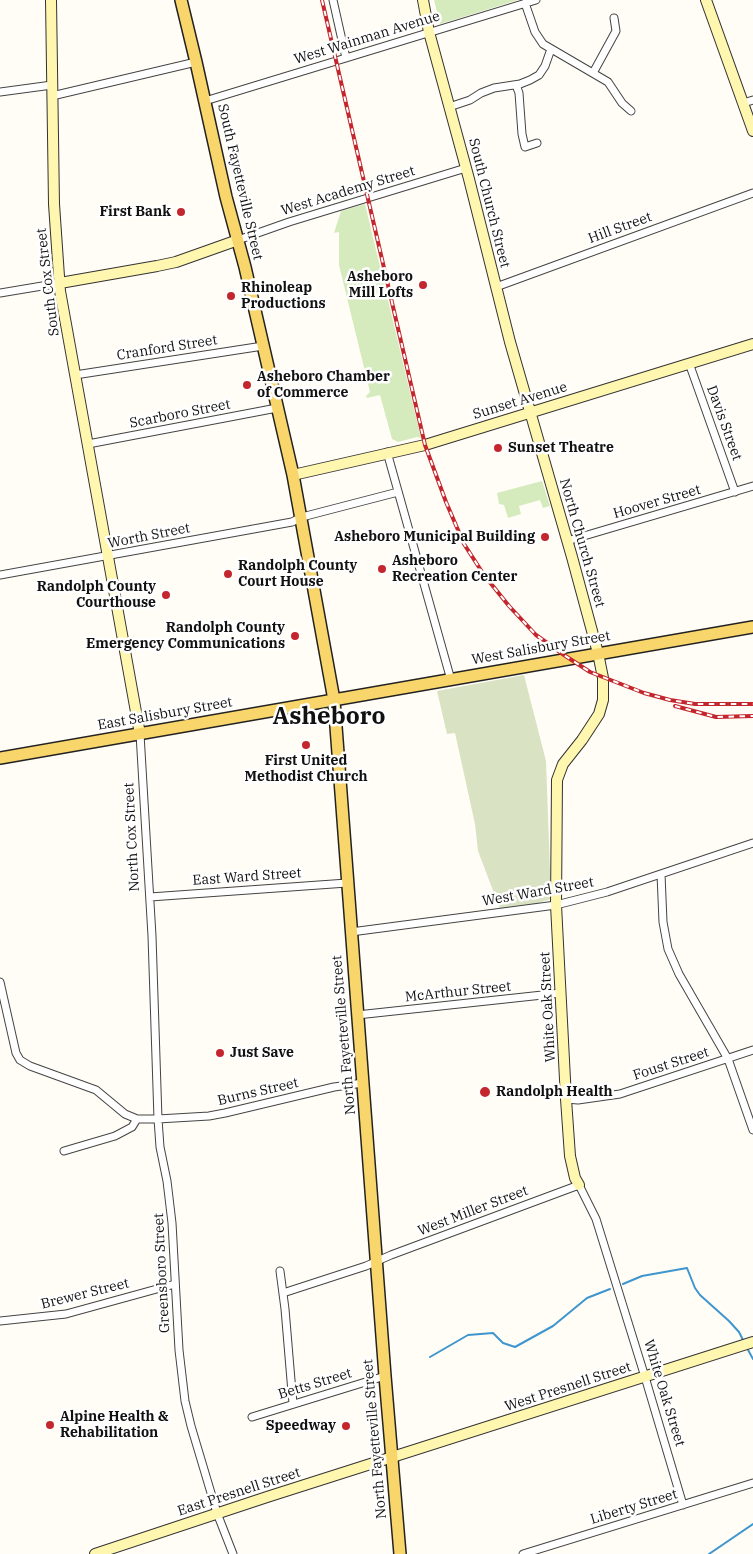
<!DOCTYPE html>
<html>
<head>
<meta charset="utf-8">
<style>
	body { margin:0 }
	canvas { display:block; background:#fffdf5 }
</style>
</head>
<body>
<canvas width="753" height="1554"></canvas>
<script>
const c = document.querySelector('canvas').getContext('2d');
c.lineJoin = 'round';
function fillPath(path, color) { c.fillStyle = color; c.fill(path, 'evenodd'); }
const toPath = rows => new Path2D(rows.map(r => 'M' + r).join(''));
function stroke(path, color, width, dash) { c.strokeStyle = color; c.lineWidth = width; c.lineCap = dash ? 'butt' : 'round'; c.setLineDash(dash || []); c.stroke(path); }
function drawText(font, color, halo, rows, align = 'center') {
  c.font = font + ' "IBM Plex Serif",serif'; c.lineWidth = 5; c.setLineDash([]); c.textBaseline = 'middle'; c.strokeStyle = halo; c.fillStyle = color; for (const [text, x, y, turn = 0] of rows) {
    c.save(); c.translate(x, y); c.rotate((+turn || 0) * Math.PI / 180); c.textAlign = isNaN(turn) ? turn : align; if (halo) c.strokeText(text, 0, 0); c.fillText(text, 0, 0); c.restore();
  }
}
const green = toPath([
	[434,0,518,0,440,24],
	[365,204,421,438,417,437,398,442,392,439,380,395,367,398,366,396,370,392,339,265,339,232,334,233,341,211],
	[542,481,550,506,543,508,540,500,519,506,521,514,508,518,504,505,499,504,497,493]
]);
const cemetery = toPath([
	[524,675,546,761,551,899,535,904,500,909,478,851,475,824,455,733,447,734,437,691]
]);
const stream = toPath([
	[623,1284,642,1276,687,1268,695,1288,700,1295,729,1321,739,1332,744,1342],
	[747,1348,753,1359],
	[430,1357,468,1335,493,1333,503,1343,515,1347,553,1326,587,1298,610,1289],
	[709,1554,753,1524]
]);
const street = toPath([
	[333,0,346,58],
	[525,3,535,32,543,44,608,82,622,103,631,111],
	[593,73,616,31,614,18],
	[516,85,519,93,522,134,525,147,537,143],
	[0,92,52,85],
	[52,96,196,62],
	[205,101,536,0],
	[743,103,753,100],
	[449,107,470,100,481,93,494,88,520,84,530,80,539,75,545,66,551,49],
	[238,240,289,222,466,168],
	[496,287,753,193],
	[0,293,60,283],
	[689,363,735,492],
	[75,375,263,346],
	[88,444,277,408],
	[387,452,451,680],
	[567,541,753,486],
	[0,575,292,522,302,517,398,492],
	[140,734,152,936,158,1119,209,1116,225,1113,334,1087,363,1083],
	[661,874,663,922,668,949,679,974,728,1059,753,1130],
	[150,897,347,883],
	[351,932,556,905,607,892,753,843],
	[0,982,16,1053,20,1060,30,1066,96,1090,125,1114,137,1119,158,1119,160,1147,167,1181,172,1223,179,1350,185,1401,191,1426,217,1513,233,1554],
	[357,1015,561,993],
	[566,1099,578,1100,620,1094,753,1050],
	[64,1151,115,1136,132,1127,137,1119],
	[280,1271,285,1309,293,1404],
	[283,1293,366,1266,391,1255,579,1185,596,1219,645,1377,683,1505],
	[0,1321,66,1314,175,1284],
	[252,1417,385,1376],
	[523,1554,753,1483]
]);
const secondary = toPath([
	[51,0,54,204,60,291,140,734],
	[423,0,429,32,469,179,510,342,572,557,598,653,603,678,603,700,599,714,582,740,563,764,557,780,556,905,566,1099,570,1156,575,1178,579,1185],
	[706,0,753,131],
	[60,283,157,266,176,262,238,240],
	[293,475,425,445,753,344],
	[95,1554,267,1497,753,1342]
]);
const primary = toPath([
	[181,0,196,62,226,197,245,267,293,475,334,700,385,1376,400,1554],
	[0,758,753,627]
]);
const rail = toPath([
	[322,0,425,445,446,502,464,544,484,575,509,606,536,635,564,655,590,672,644,693,670,700,695,704,753,704],
	[675,706,716,717,753,716]
]);
const markers = [
	[181,212,5,"#c4262e"],
	[423,285,5,"#c4262e"],
	[231,296,5,"#c4262e"],
	[247,385,5,"#c4262e"],
	[498,448,5,"#c4262e"],
	[545,537,5,"#c4262e"],
	[382,569,5,"#c4262e"],
	[228,574,5,"#c4262e"],
	[166,595,5,"#c4262e"],
	[295,636,5,"#c4262e"],
	[306,745,5,"#c4262e"],
	[220,1053,5,"#c4262e"],
	[485,1092,6,"#c4262e"],
	[50,1425,5,"#c4262e"],
	[346,1426,5,"#c4262e"]
];
const streetNames = [
	["West Wainman Avenue",367,38,-17],
	["South Fayetteville Street",240,182,77],
	["West Academy Street",348,191,-17],
	["South Church Street",489,203,76],
	["Hill Street",620,228,-20],
	["South Cox Street",48,282,-97],
	["Cranford Street",167,348,-9],
	["Sunset Avenue",520,401,-17],
	["Scarboro Street",180,414,-11],
	["Davis Street",724,423,70],
	["Hoover Street",657,502,-16],
	["Worth Street",149,536,-11],
	["North Church Street",582,543,74],
	["West Salisbury Street",541,648,-10],
	["East Salisbury Street",165,714,-10],
	["North Cox Street",132,837,-93],
	["East Ward Street",247,877,-4],
	["West Ward Street",538,892,-10],
	["McArthur Street",458,992,-6],
	["White Oak Street",548,1007,-93],
	["North Fayetteville Street",344,1035,-95],
	["Foust Street",671,1064,-18],
	["Burns Street",258,1092,-13],
	["West Miller Street",473,1211,-21],
	["Greensboro Street",162,1273,-93],
	["Brewer Street",85,1294,-14],
	["Betts Street",315,1384,-17],
	["West Presnell Street",568,1387,-18],
	["White Oak Street",664,1393,73],
	["North Fayetteville Street",375,1439,-95],
	["East Presnell Street",239,1492,-18],
	["Liberty Street",634,1507,-17]
];
const poiNames = [
	["First Bank",171,212,"right"],
	["Asheboro",413,277,"right"],
	["Mill Lofts",413,293,"right"],
	["Rhinoleap",241,288],
	["Productions",241,304],
	["Asheboro Chamber",257,377],
	["of Commerce",257,393],
	["Sunset Theatre",508,448],
	["Asheboro Municipal Building",535,537,"right"],
	["Asheboro",392,561],
	["Recreation Center",392,577],
	["Randolph County",238,566],
	["Court House",238,582],
	["Randolph County",156,587,"right"],
	["Courthouse",156,603,"right"],
	["Randolph County",285,628,"right"],
	["Emergency Communications",285,644,"right"],
	["First United",306,761,"center"],
	["Methodist Church",306,777,"center"],
	["Just Save",230,1053],
	["Randolph Health",496,1092],
	["Alpine Health &",60,1417],
	["Rehabilitation",60,1433],
	["Speedway",336,1426,"right"]
];
const townNames = [
	["Asheboro",329,717]
];
fillPath(green, '#d5ebbd');
fillPath(cemetery, '#d9e3c4');
stroke(stream, '#3f96cf', 2);
stroke(street, '#444', 9);
stroke(secondary, '#333', 12);
stroke(primary, '#222', 14);
stroke(street, '#fff', 7);
stroke(secondary, '#fff6b0', 10);
stroke(primary, '#f9d66b', 11);
stroke(rail, '#c4262e', 4);
stroke(rail, '#fff', 2, [5.5]);
for (const [x, y, r, color] of markers) { const dot = new Path2D(); dot.arc(x, y, r, 0, 2 * Math.PI); c.fillStyle = color; c.fill(dot); stroke(dot, '#fff', 2); }
drawText('14px', '#111', '#fff', streetNames);
drawText('bold 14px', '#111', '#fff', poiNames, 'left');
drawText('bold 24px', '#111', '#fff', townNames);
</script>
</body>
</html>
